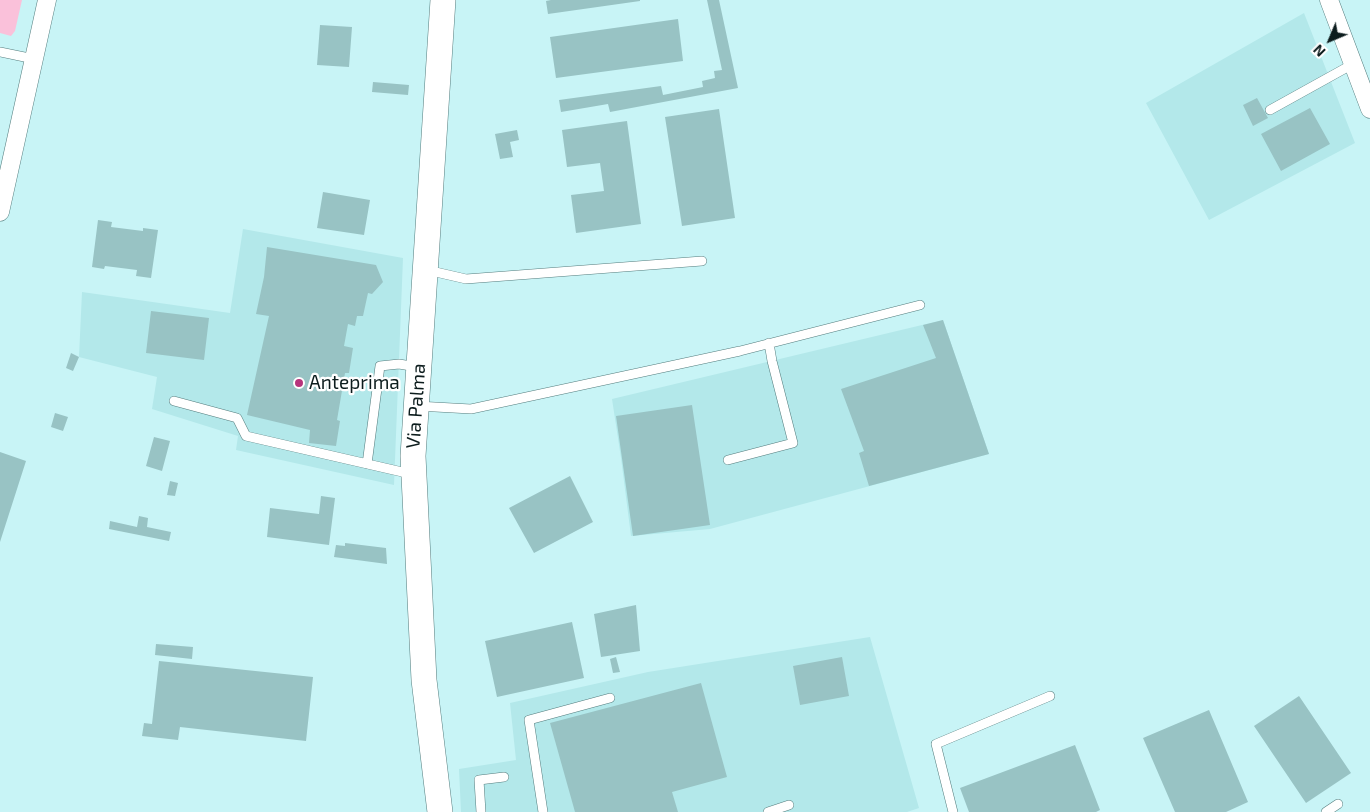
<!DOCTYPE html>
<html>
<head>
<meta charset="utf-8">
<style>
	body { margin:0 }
	#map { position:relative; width:1370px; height:812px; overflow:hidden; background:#c8f4f6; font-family:"Exo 2",sans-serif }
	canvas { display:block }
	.north { position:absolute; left:1305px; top:15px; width:50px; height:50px; -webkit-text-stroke:4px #fff; paint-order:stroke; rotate:225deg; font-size:14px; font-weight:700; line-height:20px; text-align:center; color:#0c1c1d }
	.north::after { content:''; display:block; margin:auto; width:18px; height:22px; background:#0c1c1d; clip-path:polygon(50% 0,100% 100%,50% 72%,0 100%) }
</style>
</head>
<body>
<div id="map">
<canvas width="1370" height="812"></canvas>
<div class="north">N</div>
</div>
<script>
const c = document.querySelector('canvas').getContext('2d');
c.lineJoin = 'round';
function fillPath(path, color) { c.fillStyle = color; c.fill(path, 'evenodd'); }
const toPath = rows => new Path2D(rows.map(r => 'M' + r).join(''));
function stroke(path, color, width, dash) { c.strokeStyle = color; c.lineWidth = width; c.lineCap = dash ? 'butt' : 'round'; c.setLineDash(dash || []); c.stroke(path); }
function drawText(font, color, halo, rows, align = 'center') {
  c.font = font + ' "Exo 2",sans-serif'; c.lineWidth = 4.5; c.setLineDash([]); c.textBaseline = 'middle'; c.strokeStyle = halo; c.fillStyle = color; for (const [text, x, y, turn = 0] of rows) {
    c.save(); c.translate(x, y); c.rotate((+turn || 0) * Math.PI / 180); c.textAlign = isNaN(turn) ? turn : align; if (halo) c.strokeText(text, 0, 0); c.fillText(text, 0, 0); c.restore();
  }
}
const built = toPath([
	[1304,13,1355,143,1209,220,1146,103],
	[243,229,403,258,394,485,236,450,238,436,152,409,157,377,79,357,82,292,230,313],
	[943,320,989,454,710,529,631,536,621,458,612,399],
	[870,637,919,808,907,812,461,812,459,769,516,760,510,703,648,672]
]);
const green = toPath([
	[0,0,22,0,15,31,11,36,0,33]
]);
const building = toPath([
	[551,0,640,0,640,1,548,14,546,1],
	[707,0,719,0,738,88,610,112,608,104,561,112,559,100,661,86,663,95,703,87,702,81,715,78,714,71,722,70],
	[678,19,683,61,556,78,550,37],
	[320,25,352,27,349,67,317,65],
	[373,82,409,85,408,95,372,92],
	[1257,98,1268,118,1253,126,1243,105],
	[1310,108,1330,144,1281,171,1261,134],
	[719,109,735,218,682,226,665,117],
	[627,121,641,224,576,233,571,195,604,191,600,163,567,167,562,130],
	[517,130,519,140,510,142,513,157,500,159,495,134],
	[323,192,370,200,364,235,317,228],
	[98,220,112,222,111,227,143,231,143,228,158,230,151,278,136,276,137,270,105,266,104,269,92,267],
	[267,247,376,265,383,282,372,294,368,293,363,316,357,316,355,326,348,324,344,346,353,348,349,373,345,373,337,420,340,421,336,446,309,443,310,430,247,415,269,316,256,314,264,277],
	[151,311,209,318,204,360,146,353],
	[943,320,989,454,869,486,859,453,864,451,841,389,936,358,923,325],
	[71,353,79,357,73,371,66,368],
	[692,405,710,525,633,536,616,416],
	[55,413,68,417,63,431,51,427],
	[154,437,170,441,162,471,146,466],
	[0,452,26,461,0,542],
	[570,476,593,522,534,553,509,508],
	[170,481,178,483,175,496,167,495],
	[321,496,335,498,329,545,267,537,270,508,319,514],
	[139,516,148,518,147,527,171,532,169,541,109,529,110,521,137,527],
	[345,543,386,548,387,564,334,557,336,545,345,546],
	[636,605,640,651,601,657,594,614],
	[572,622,584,678,497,697,485,641],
	[156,644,193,647,192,659,155,655],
	[616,657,620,672,613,673,610,659],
	[842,657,849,696,800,705,793,666],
	[159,661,313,677,306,741,180,727,178,740,142,736,144,723,152,724],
	[701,683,727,777,672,792,678,812,575,812,550,723],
	[1299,696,1351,773,1306,803,1254,726],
	[1209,710,1248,802,1226,812,1175,812,1143,738],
	[1075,745,1100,810,1096,812,969,812,960,788]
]);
const service = toPath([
	[0,52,34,59],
	[1270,110,1353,64],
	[427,270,466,279,702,261],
	[174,401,237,418,246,436,411,474],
	[417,406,471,409,740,351,920,305],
	[728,460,793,443,772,361,769,343],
	[367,464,380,366,399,364,417,367],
	[481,812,479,780,504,777],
	[543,812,529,720,610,698],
	[768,812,789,805],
	[953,812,936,744,1050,696],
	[1326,812,1338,804]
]);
const minor = toPath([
	[1329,0,1370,109],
	[0,212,47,0]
]);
const secondary = toPath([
	[440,812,424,680,413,456,443,0]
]);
const markers = [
	[299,383,5,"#b7347c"]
];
const poiNames = [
	["Anteprima",309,383]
];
const streetNames = [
	["Via Palma",416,406,-86]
];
fillPath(built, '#b3e8ea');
fillPath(green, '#fac1da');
fillPath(building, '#98c3c4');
stroke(service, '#547d7e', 10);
stroke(minor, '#547d7e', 19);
stroke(secondary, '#547d7e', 26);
stroke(service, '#fff', 9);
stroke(minor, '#fff', 18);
stroke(secondary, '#fff', 25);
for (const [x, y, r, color] of markers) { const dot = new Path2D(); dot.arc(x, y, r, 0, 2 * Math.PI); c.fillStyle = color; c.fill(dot); stroke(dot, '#fff', 2); }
drawText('19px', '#0c1c1d', '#fff', poiNames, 'left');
drawText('19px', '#0c1c1d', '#fff', streetNames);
</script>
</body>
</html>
